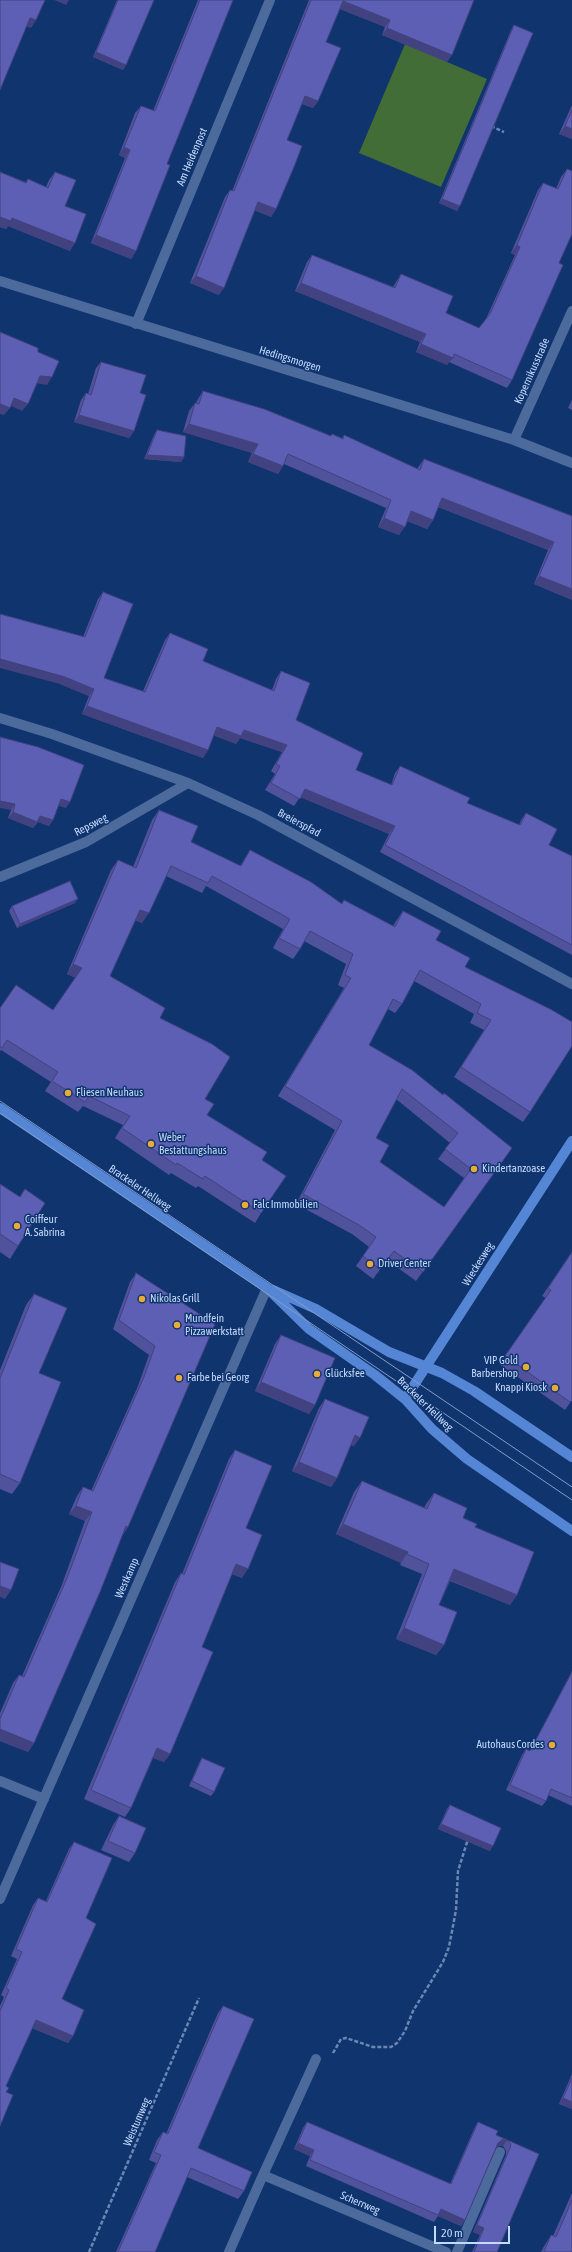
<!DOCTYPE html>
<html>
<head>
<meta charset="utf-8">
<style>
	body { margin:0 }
	#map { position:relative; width:572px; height:2252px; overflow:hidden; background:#10346e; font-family:"Asap Condensed",sans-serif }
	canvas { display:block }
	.scale { position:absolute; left:434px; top:2226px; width:76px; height:18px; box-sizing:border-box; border:2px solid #c4dafd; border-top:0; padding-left:5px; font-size:12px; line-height:14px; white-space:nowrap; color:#c4dafd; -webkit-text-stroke:3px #10346e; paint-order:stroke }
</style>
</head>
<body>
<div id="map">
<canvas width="572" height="2252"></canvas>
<div class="scale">20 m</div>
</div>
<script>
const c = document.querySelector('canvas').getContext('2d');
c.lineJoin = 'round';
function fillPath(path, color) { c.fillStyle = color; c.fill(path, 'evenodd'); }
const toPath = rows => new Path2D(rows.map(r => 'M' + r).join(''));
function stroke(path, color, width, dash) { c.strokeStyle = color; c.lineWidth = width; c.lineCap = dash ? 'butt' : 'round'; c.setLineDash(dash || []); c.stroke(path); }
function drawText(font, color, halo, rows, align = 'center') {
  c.font = font + ' "Asap Condensed",sans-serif'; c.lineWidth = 3; c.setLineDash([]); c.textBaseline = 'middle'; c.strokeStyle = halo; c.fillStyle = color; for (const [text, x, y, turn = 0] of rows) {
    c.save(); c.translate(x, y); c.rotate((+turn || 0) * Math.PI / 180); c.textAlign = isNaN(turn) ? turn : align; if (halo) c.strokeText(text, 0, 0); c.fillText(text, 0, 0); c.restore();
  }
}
const green = toPath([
	[405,44,487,79,441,187,359,153]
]);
const path = toPath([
	[491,126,504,132],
	[333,2053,341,2039,346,2038,373,2047,391,2047,397,2043,405,2031,413,2011,443,1962,449,1947,456,1910,458,1871,468,1839],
	[89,2252,199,1998]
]);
const street = toPath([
	[0,281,514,440,572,463],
	[136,324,270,0],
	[514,440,572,311],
	[0,718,52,734,188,783,258,815,572,984],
	[0,877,86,842,188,783],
	[0,1781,44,1799],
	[0,1899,267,1288],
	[263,2175,316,2059],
	[229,2252,263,2175,446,2252],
	[457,2252,500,2152]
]);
const secondary = toPath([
	[0,1108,267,1288,309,1329,375,1375,405,1399,432,1429,467,1459,572,1531],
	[273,1290,316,1309,389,1352,442,1373,474,1391,572,1457],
	[405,1399,572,1141]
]);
const tram = toPath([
	[0,1101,572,1487],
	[0,1113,572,1500]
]);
const wall = toPath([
	[117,0,154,0,126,65,123,70,93,57],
	[198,0,233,0,167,164,136,251,131,259,91,243,125,158,119,155,135,113,141,106,153,111],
	[309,0,474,0,447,62,382,35,385,27,340,9,326,42,318,101,313,108,302,104,287,140,276,209,271,217,255,210,219,295,190,283,225,197,230,190,232,191],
	[514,25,457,211,439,203,511,30],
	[572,105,572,139,559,134],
	[567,169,559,263,512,380,507,388,449,362,447,365,416,352,420,342,295,291,307,262,312,255,393,287,396,282,401,274,446,313,479,328,485,321,515,255,511,253,538,190,543,183,556,189,561,177],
	[0,172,26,182,28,179,46,187,49,180,55,172,65,206,70,251,8,226,6,229,0,227],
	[101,362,140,393,134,431,129,438,74,422,81,400,86,393,88,394,96,368],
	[203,391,331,436,332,434,342,438,344,435,417,469,424,459,572,516,572,600,534,584,548,550,438,507,433,520,427,529,407,521,399,535,378,527,386,508,284,464,278,474,248,462,252,453,183,432,189,411,195,403,196,403,198,399],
	[572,400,572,410,568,408],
	[157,430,184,457,181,462,144,459,154,435],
	[103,592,104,678,143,691,165,640,170,633,203,661,272,690,276,679,281,671,296,720,356,770,391,785,395,773,400,766,467,803,519,825,521,820,526,813,549,845,572,856,572,955,380,852,389,834,300,797,294,806,265,790,275,774,271,771,282,752,240,738,236,744,214,735,208,750,203,758,82,714,89,696,60,684,83,637,98,599],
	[0,737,66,808,58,805,53,820,49,826,38,822,33,828,8,818,11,810],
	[159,810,191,842,240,866,250,850,341,904,344,900,393,926,396,921,403,911,436,940,465,967,552,1010,530,1112,523,1122,454,1077,484,1030,470,1023,474,1014,414,981,402,1004,395,1013,388,1009,369,1045,443,1095,512,1148,416,1281,387,1260,373,1279,356,1266,369,1247,352,1234,296,1204,335,1130,278,1096,344,988,338,985,346,964,304,941,300,949,293,959,273,948,283,929,206,886,202,893,166,876,142,923,135,920,110,976,160,1018,205,1099,207,1115,262,1160,261,1213,255,1223,198,1186,196,1188,171,1173,169,1175,115,1138,123,1125,83,1106,78,1112,45,1091,51,1082,1,1050,0,1051,0,1008,53,1010,76,978,67,974,111,870,118,860,133,867,152,820],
	[396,1099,450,1143,438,1159,464,1178,444,1207,380,1162,376,1138],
	[75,903,17,928,9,911,12,906],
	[0,1184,20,1197,25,1189,18,1246,10,1259,0,1252],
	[572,1252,572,1400,565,1410,499,1364,546,1298,542,1296],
	[136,1273,215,1324,128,1527,122,1536,34,1743,28,1752,0,1741,0,1713,13,1683,19,1675,22,1676,61,1587,85,1521,69,1514,77,1496,83,1487,91,1491,138,1386,149,1355,113,1329,130,1282],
	[34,1294,39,1373,20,1483,12,1494,0,1489,0,1370,26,1305],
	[281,1335,315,1405,309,1414,255,1391,275,1344],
	[325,1399,354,1446,351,1445,337,1478,331,1487,292,1471,319,1408],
	[235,1450,246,1528,242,1578,232,1574,202,1647,170,1754,164,1762,153,1758,131,1808,125,1817,84,1799,175,1582,181,1573,182,1574,229,1459],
	[362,1481,424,1508,426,1504,434,1493,475,1527,517,1595,510,1605,450,1581,439,1605,444,1645,436,1655,396,1639,422,1574,400,1565,401,1563,336,1534,354,1492],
	[572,1671,572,1806,548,1795,546,1801,542,1806,506,1790,522,1755,526,1749,530,1751],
	[202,1758,214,1792,211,1796,189,1786,199,1763],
	[450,1805,490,1851,438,1829,447,1809],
	[119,1816,135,1853,129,1862,101,1850,113,1825],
	[74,1842,86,1918,62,1999,73,2036,68,2043,32,2028,6,2086,6,2092,0,2126,0,2006,4,1997,1,1995,17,1959,11,1956,33,1905,38,1898,46,1901,69,1849],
	[223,2006,198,2148,244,2191,238,2199,187,2177,155,2252,116,2252,156,2163,149,2160,157,2140,163,2132,166,2134,218,2013],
	[572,2074,572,2109,559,2104],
	[307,2122,450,2184,474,2129,478,2122,496,2135,539,2154,497,2252,472,2252,480,2235,473,2232,506,2155,506,2151,503,2146,499,2146,497,2147,465,2220,461,2226,438,2216,434,2222,306,2166,310,2156,294,2149,303,2128],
	[572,2193,572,2252,541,2252,543,2248,551,2235,553,2236]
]);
const shadedWall = toPath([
	[54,0,69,0,66,5],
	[343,1,390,20,385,27,338,8],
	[30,18,36,20,31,28,25,26],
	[387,28,452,55,447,62,382,35],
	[96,52,126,65,123,70,93,57],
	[305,96,318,101,313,108,300,103],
	[565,126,572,129,572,139,559,134],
	[124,147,130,150,125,158,119,155],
	[442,199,460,206,457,211,439,203],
	[258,202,276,209,271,217,253,210],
	[0,217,12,218,75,243,70,251,8,226,6,229,0,227],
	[96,235,136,251,131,259,91,243],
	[517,245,520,247,515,255,511,253],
	[196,276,224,288,219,295,190,283],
	[301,283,426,334,420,342,295,291],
	[421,344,453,358,447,365,416,352],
	[40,376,52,377,47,385,35,383],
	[14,398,28,404,22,411,9,405],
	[0,404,10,408,4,415,0,414],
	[79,415,134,431,129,438,74,422],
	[189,424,258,444,252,453,183,432],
	[253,454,283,466,278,474,248,462],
	[147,455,184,457,181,462,144,459],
	[442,498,554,542,548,550,436,506],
	[411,511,433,520,427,529,405,520],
	[384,518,405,527,399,535,378,527],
	[539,576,572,589,572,600,534,584],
	[0,659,65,677,94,689,89,696,60,684,0,668],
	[87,706,208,750,203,758,82,714],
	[217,727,244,730,287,745,282,752,240,738,236,744,212,735],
	[305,789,395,826,389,834,300,797],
	[61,799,70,802,66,808,57,805],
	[0,801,15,804,11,810,0,808],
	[13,812,37,822,33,828,8,818],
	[40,816,53,820,49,826,36,821],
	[78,899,75,903,17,928,20,924],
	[140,910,149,913,142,923,133,920],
	[73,964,82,968,76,978,67,974],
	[261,1382,315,1405,309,1414,255,1391],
	[355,1435,360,1438,354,1446,349,1444],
	[299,1462,337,1478,331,1487,292,1471],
	[76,1506,92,1512,85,1521,69,1514],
	[343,1524,408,1552,401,1563,336,1534],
	[126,1526,128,1527,122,1536,120,1535],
	[236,1564,248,1569,242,1578,230,1573],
	[454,1569,517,1595,510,1605,447,1579],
	[0,1586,11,1590,5,1599,0,1597],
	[404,1628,444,1645,436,1655,396,1639],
	[0,1729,34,1743,28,1752,0,1741],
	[157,1748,170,1754,164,1762,151,1757],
	[441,1824,493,1846,490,1851,438,1829],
	[36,2020,73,2036,68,2043,31,2027],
	[563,2098,572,2102,572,2109,559,2104],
	[503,2139,507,2140,503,2146,499,2146,494,2149,498,2143],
	[298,2143,314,2150,310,2156,294,2149],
	[441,2209,465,2220,461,2226,438,2216],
	[477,2225,484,2228,480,2235,473,2232]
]);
const building = toPath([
	[0,0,45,0,36,20,30,18,0,90,0,0],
	[118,0,154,0,126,65,96,52,118,0],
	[200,0,233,0,167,164,170,165,136,251,96,235,130,150,124,147,141,106,155,111,200,0],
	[311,0,474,0,452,55,387,28,390,20,343,1,326,42,341,48,318,101,305,96,287,140,302,146,294,167,276,209,258,202,224,288,196,276,230,190,234,191,311,0],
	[514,25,533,33,460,206,442,199,514,25],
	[572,110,572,129,565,126,572,110],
	[567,169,572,171,572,234,559,263,563,265,512,380,454,354,453,358,421,344,426,334,301,283,312,255,395,288,401,274,453,296,446,313,479,328,490,314,520,247,517,245,543,183,558,189,567,169],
	[0,172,26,183,28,179,48,188,55,172,76,180,65,206,86,214,75,243,12,218,11,221,0,217,0,172],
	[0,332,38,348,38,352,59,361,52,377,40,376,28,404,14,398,10,408,0,404,0,332],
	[101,362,146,375,140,393,146,395,134,431,79,415,86,393,91,395,101,362],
	[203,391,264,409,331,436,332,434,343,439,344,435,420,470,424,459,572,516,572,589,539,576,554,542,442,498,433,520,411,511,405,527,384,518,391,500,288,454,283,466,253,454,258,444,189,424,195,403,199,404,203,391],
	[157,430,186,436,184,457,147,455,157,430],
	[103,592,133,604,104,678,145,692,170,633,208,649,203,661,274,691,281,671,310,683,296,720,363,753,356,770,392,785,400,766,470,798,467,803,520,825,526,813,557,829,549,845,572,856,572,945,385,845,395,826,305,789,300,799,271,783,280,766,276,764,287,745,244,730,241,736,217,727,208,750,87,706,94,689,65,677,0,659,0,614,85,637,103,592],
	[0,737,38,747,84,765,70,802,61,799,53,820,40,816,37,822,13,812,15,804,0,801,0,737],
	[159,810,198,826,191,842,241,866,250,850,311,882,342,904,344,900,395,927,403,911,441,931,436,940,470,958,465,967,552,1010,572,1022,572,1046,530,1112,461,1067,491,1020,477,1013,481,1004,420,970,402,1004,393,999,369,1045,412,1070,443,1095,444,1093,512,1148,423,1272,394,1251,380,1269,363,1256,376,1237,359,1225,303,1194,342,1121,285,1086,351,978,345,975,353,954,310,931,300,949,279,938,290,919,212,876,208,883,171,866,149,913,140,910,110,976,165,1008,160,1018,212,1044,230,1057,205,1099,214,1104,207,1115,267,1152,262,1160,286,1176,261,1213,205,1176,203,1179,177,1163,176,1165,122,1128,130,1116,89,1096,85,1102,52,1081,58,1072,7,1040,2,1048,0,1047,0,1008,16,985,53,1010,82,968,73,964,118,860,136,868,159,810],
	[402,1089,458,1133,445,1149,471,1169,444,1207,380,1162,389,1145,376,1138,402,1089],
	[70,881,78,899,20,924,12,906,70,881],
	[0,1184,20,1197,25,1189,45,1203,18,1246,0,1234,0,1184],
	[572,1252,572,1400,570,1402,505,1356,551,1290,548,1288,572,1252],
	[136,1273,215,1324,128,1527,126,1526,100,1592,34,1743,0,1729,0,1719,19,1675,24,1677,67,1578,92,1512,76,1506,83,1487,93,1491,144,1377,155,1346,119,1320,136,1273],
	[34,1294,67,1308,39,1373,61,1382,20,1483,0,1474,0,1378,34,1294],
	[281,1335,335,1358,315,1405,261,1382,281,1335],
	[325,1399,369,1417,360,1438,355,1435,337,1478,299,1462,325,1399],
	[235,1450,272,1466,246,1528,262,1535,248,1569,236,1564,202,1647,213,1652,170,1754,157,1748,131,1808,91,1790,181,1573,184,1575,235,1450],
	[362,1481,427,1509,434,1493,467,1508,463,1518,477,1524,475,1527,534,1552,517,1595,454,1569,439,1605,457,1612,444,1645,404,1628,429,1564,407,1554,408,1552,343,1524,362,1481],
	[0,1562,19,1569,11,1590,0,1586,0,1562],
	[572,1672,572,1798,551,1789,546,1801,510,1785,526,1749,530,1751,572,1672],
	[202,1758,225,1768,214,1792,192,1781,202,1758],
	[450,1805,501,1828,493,1846,441,1824,450,1805],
	[119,1816,146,1828,135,1853,108,1841,119,1816],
	[74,1842,112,1858,86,1918,96,1924,62,1999,84,2010,73,2036,36,2020,6,2086,9,2088,6,2092,13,2095,0,2126,0,2011,9,1990,6,1988,22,1952,16,1949,38,1898,47,1902,74,1842],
	[223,2006,254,2019,198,2148,252,2172,244,2191,191,2168,155,2252,118,2252,161,2155,154,2152,163,2132,168,2134,223,2006],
	[572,2078,572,2102,563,2098,572,2078],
	[307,2122,451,2184,478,2122,498,2131,496,2135,539,2154,497,2252,474,2252,484,2228,477,2225,510,2148,511,2144,507,2140,503,2139,498,2143,465,2220,441,2209,438,2215,310,2160,314,2150,298,2143,307,2122],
	[572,2200,572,2252,544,2252,551,2235,556,2237,572,2200]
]);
const markers = [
	[68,1093,4,"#e8ab37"],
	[151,1144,4,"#e8ab37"],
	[474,1169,4,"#e8ab37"],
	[245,1205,4,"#e8ab37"],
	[17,1226,4,"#e8ab37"],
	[370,1264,4,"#e8ab37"],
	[142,1299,4,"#e8ab37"],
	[177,1325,4,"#e8ab37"],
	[526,1367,4,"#e8ab37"],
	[317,1374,4,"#e8ab37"],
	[179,1378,4,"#e8ab37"],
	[555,1388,4,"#e8ab37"],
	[552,1745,4,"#e8ab37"]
];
const streetNames = [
	["Am Heidenpost",192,157,-67],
	["Hedingsmorgen",290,359,17],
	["Kopernikusstraße",532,371,-66],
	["Breierspfad",299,823,28],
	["Repsweg",91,825,-27],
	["Brackeler Hellweg",140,1188,34],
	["Wieckesweg",478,1264,-58],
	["Brackeler Hellweg",425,1404,44],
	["Westkamp",127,1578,-66],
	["Weistumweg",137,2122,-67],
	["Scherrweg",360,2203,23]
];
const poiNames = [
	["Fliesen Neuhaus",76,1093],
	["Weber",159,1138],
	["Bestattungshaus",159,1151],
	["Kindertanzoase",482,1169],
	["Falc Immobilien",253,1205],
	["Coiffeur",25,1220],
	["A. Sabrina",25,1233],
	["Driver Center",378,1264],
	["Nikolas Grill",150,1299],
	["Mundfein",185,1319],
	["Pizzawerkstatt",185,1332],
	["VIP Gold",518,1361,"right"],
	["Barbershop",518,1374,"right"],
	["Glücksfee",325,1374],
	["Farbe bei Georg",187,1378],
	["Knappi Kiosk",547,1388,"right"],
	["Autohaus Cordes",544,1745,"right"]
];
fillPath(green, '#426d37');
stroke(path, '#6a87b5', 2.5, [4, 2]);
stroke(street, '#4c6b9c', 10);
stroke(secondary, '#5586d5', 10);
stroke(tram, '#829dc8', 1);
fillPath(wall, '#50529c');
fillPath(shadedWall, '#41427f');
fillPath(building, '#5d5fb5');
stroke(building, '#41427f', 1);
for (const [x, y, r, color] of markers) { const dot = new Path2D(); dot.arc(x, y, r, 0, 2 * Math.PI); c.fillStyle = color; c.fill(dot); stroke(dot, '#10346e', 1.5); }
drawText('11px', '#c4dafd', '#10346e', streetNames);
drawText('11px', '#c4dafd', '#10346e', poiNames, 'left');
</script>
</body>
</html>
